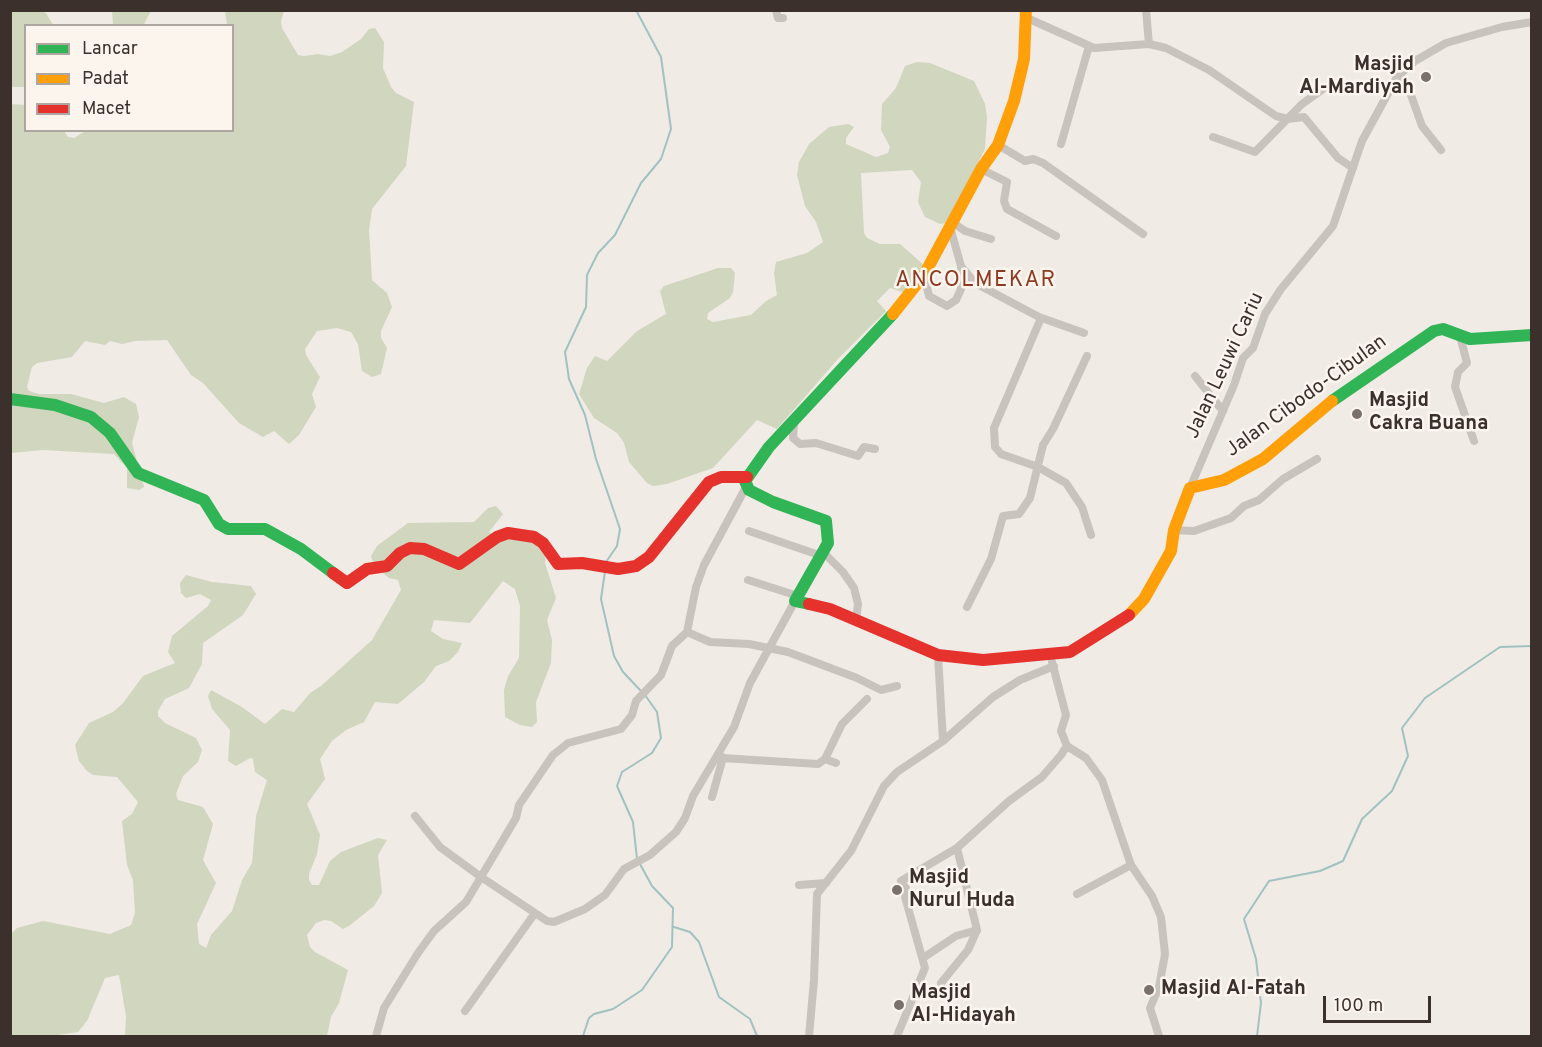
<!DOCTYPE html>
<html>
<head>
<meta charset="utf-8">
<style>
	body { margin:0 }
	#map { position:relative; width:1542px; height:1047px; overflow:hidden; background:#f0ebe5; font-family:Overpass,sans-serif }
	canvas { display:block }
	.frame { position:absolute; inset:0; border:12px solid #3b302b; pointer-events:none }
	.legend { position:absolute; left:24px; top:24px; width:210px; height:108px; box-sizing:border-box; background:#fbf5ee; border:2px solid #aea6a0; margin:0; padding:8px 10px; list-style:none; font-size:18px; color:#3b302b }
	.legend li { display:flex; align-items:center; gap:12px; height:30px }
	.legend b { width:30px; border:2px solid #aea6a0 }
	.scale { position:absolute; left:1323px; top:996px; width:108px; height:27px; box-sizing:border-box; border:3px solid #3b302b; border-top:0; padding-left:8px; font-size:18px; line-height:21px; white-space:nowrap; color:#3b302b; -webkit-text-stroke:4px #fbf5ee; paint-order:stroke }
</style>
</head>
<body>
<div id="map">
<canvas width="1542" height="1047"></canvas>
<div class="frame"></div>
<ul class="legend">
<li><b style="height:8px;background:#30b455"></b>Lancar</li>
<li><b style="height:8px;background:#ff9f0a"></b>Padat</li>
<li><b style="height:8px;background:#e5322d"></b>Macet</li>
</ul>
<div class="scale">100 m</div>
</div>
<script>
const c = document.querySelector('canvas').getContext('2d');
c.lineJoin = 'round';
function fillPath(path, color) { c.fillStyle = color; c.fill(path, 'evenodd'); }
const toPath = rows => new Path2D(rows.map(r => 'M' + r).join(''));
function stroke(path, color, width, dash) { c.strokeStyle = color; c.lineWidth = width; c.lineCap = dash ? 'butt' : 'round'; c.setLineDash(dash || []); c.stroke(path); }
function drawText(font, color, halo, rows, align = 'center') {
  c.font = font + ' Overpass,sans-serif'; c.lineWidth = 5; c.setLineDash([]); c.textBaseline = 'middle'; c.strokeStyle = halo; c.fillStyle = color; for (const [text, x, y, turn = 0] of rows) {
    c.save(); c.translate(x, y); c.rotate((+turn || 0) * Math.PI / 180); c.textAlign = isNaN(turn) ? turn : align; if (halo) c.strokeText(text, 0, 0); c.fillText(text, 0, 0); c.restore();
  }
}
const green = toPath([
	[10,11,41,11,46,13,53,25,26,26,25,87,11,87],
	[112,11,113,10,151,11,143,26,113,25],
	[225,11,284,11,281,21,282,28,298,55,304,56,318,54,330,56,342,52,361,39,369,29,375,28,384,42,383,68,391,87,396,93,414,102,406,166,372,209,369,230,372,280,387,293,392,307,381,331,381,338,387,348,381,374,372,377,362,371,358,344,351,332,337,328,317,331,305,349,306,355,320,377,312,394,316,407,299,435,289,444,274,431,263,437,239,423,203,383,191,375,167,340,135,341,122,344,110,341,105,345,85,341,72,357,37,363,32,367,27,387,29,391,39,394,71,394,104,403,124,397,136,404,139,417,132,443,144,487,139,490,127,488,127,468,114,454,43,450,11,453,10,104,25,105,26,130,64,131,68,137,74,138,87,130,232,130,232,26,227,25],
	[917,62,930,63,974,81,985,104,987,117,985,149,947,223,940,224,925,217,918,202,921,182,912,170,861,173,864,233,867,238,880,244,900,244,925,266,905,293,890,288,877,301,886,311,837,360,777,429,757,420,713,468,667,484,653,486,647,483,629,462,624,443,617,433,594,418,579,394,587,368,595,356,607,361,637,331,666,314,660,291,664,286,718,268,731,268,735,273,733,292,730,298,708,313,707,319,713,322,751,315,766,301,777,295,774,273,776,262,807,253,823,242,816,222,805,206,797,175,799,162,809,144,829,127,848,124,854,127,846,138,846,144,876,157,888,153,890,147,881,130,882,104,896,88,905,66],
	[496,506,503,514,489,532,493,534,511,529,533,530,547,540,545,563,556,598,547,620,552,640,551,663,536,702,537,722,532,727,520,725,505,717,504,690,508,676,519,658,520,606,515,589,503,581,470,623,434,620,431,631,443,639,462,643,458,652,449,661,436,666,424,682,398,704,375,702,364,722,346,730,332,741,320,759,325,779,307,804,320,835,317,854,309,874,309,880,312,885,319,885,330,861,341,852,378,838,387,840,378,855,382,893,374,906,349,926,343,929,331,921,324,920,316,923,307,935,310,947,315,952,348,970,339,1003,331,1017,327,1036,125,1036,126,1016,119,975,105,978,87,1021,78,1032,51,1036,11,1036,11,934,17,928,43,921,110,934,131,925,135,913,133,880,127,865,122,821,132,814,138,802,117,777,93,775,87,771,79,761,75,745,89,723,113,712,123,703,143,676,175,663,168,652,172,636,208,606,211,600,200,594,186,598,181,593,180,583,186,575,212,582,251,586,256,594,243,615,203,643,202,664,189,688,165,699,158,711,158,716,165,723,196,738,202,750,198,762,183,776,176,794,178,800,203,807,213,824,203,860,216,883,197,924,199,944,206,948,211,935,232,911,242,880,252,863,256,816,267,780,255,772,253,759,250,758,236,766,228,761,230,730,212,709,208,696,211,690,242,707,265,724,282,709,294,712,310,693,321,686,372,640,401,590,398,580,389,578,374,566,371,556,377,546,408,523,474,522,488,508]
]);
const stream = toPath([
	[606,562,617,546,620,529,596,459,585,415,569,379,565,352,586,307,587,275,598,253,615,235,641,183,661,159,671,129,661,57,636,10],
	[605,571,601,599,614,656,623,672,641,691],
	[637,859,633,822,617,786,622,772,652,753,661,738,657,712,645,695],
	[674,927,690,932,699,942,719,997,750,1019,757,1036],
	[583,1036,589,1018,594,1014,613,1009,642,990,672,947,673,908,652,886,640,864],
	[1257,1036,1261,1003,1256,959,1244,919,1269,881,1320,871,1343,861,1362,819,1392,791,1408,756,1402,728,1425,698,1500,647,1532,646]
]);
const street = toPath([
	[776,10,778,18,783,18],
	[1146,10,1149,44],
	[1027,18,1094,48,1149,44,1166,48,1209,70,1276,116,1288,119,1304,117,1338,158,1353,168],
	[1397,77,1406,81,1422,126,1441,150],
	[1213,137,1255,152,1302,104,1323,89],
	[1061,144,1089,46],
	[998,145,1025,161,1033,159,1043,163,1143,234],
	[981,169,1007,182,1004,201,1007,209,1056,236],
	[952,222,965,231,991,239],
	[950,227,961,266,975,283,1039,317,1084,333],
	[924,275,929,296,947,306,956,300,961,289,961,268],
	[1041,318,994,428,995,447,1001,454,1038,467,1066,483,1082,507,1091,535],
	[1460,336,1467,363,1458,372,1455,387,1474,441],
	[1195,376,1223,411],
	[794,422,793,438,800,444,816,443,858,456,864,447,875,449],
	[746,487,704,565,696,587,687,632,710,642,749,644,788,652,857,678,881,690,897,686],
	[1190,488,1234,385,1243,358,1253,348,1265,314,1281,289,1333,226,1362,141,1397,77,1415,61,1446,43,1502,27,1532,22],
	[1174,530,1194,531,1231,518,1244,506,1259,500,1283,479,1317,459],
	[749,531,819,555],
	[822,551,843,572,854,588,858,604,856,620],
	[748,580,798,596],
	[967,607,991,559,1003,516,1019,514,1030,498,1043,445,1053,429,1087,356],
	[938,655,943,741],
	[1067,746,1086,758,1102,780,1131,865,1152,896,1161,917,1165,954,1159,987,1150,1008,1159,1036],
	[722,758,818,764,825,759,842,724,867,699],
	[825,759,836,763],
	[712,797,722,761,721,756],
	[415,816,440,847,481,877,516,818,519,805,553,755,568,743,621,729,632,715,636,701,661,675,672,646,687,632],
	[799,885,826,883],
	[1077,894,1131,865],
	[923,958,956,936,977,930],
	[941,983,968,950,977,930,957,848],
	[465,1011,535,913],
	[376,1036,384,1008,418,953,434,931,466,902,481,877,547,921,554,922,585,909,605,895,624,869,650,855,676,832,685,818,693,796,734,727,750,683,795,601],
	[809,1036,814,980,817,894,851,851,884,786,897,772,943,741,993,697,1020,680,1054,666],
	[897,1036,925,968,905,897,906,888,901,881,957,848,1009,801,1042,777,1061,755,1067,746,1061,731,1066,715,1052,662]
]);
const fast = toPath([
	[10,399,55,405,91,417,110,433,138,473,204,500,219,524,228,529,265,529,301,549,333,573],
	[1332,401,1434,331,1443,329,1470,339,1532,335],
	[809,604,795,601,828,543,826,521,773,502,749,490,745,481,769,447,893,314]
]);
const slow = toPath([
	[893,314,924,275,981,169,998,145,1014,101,1024,59,1026,10],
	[1129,615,1144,599,1171,551,1174,530,1190,488,1224,480,1263,459,1332,401]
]);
const jam = toPath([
	[333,573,347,583,367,569,387,566,400,553,410,548,424,549,459,564,497,537,508,533,534,537,543,543,558,564,582,563,618,569,636,566,649,557,709,482,721,477,747,477],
	[809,604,830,609,938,655,983,660,1070,652,1129,615]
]);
const markers = [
	[1426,77,6,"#7a716c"],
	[1357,414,6,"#7a716c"],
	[897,890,6,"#7a716c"],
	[1149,990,6,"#7a716c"],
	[899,1005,6,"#7a716c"]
];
const poiNames = [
	["Masjid",1414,66,"right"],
	["Al-Mardiyah",1414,89,"right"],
	["Masjid",1369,402],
	["Cakra Buana",1369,425],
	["Masjid",909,879],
	["Nurul Huda",909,902],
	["Masjid Al-Fatah",1161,990],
	["Masjid",911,994],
	["Al-Hidayah",911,1017]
];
const streetNames = [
	["Jalan Leuwi Cariu",1226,366,-65],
	["Jalan Cibodo-Cibulan",1307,397,-36]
];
const quarterNames = [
	["ANCOLMEKAR",976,282]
];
fillPath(green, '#d1d6bf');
stroke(stream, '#a1c2c1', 2);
stroke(street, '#c9c3be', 8);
stroke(fast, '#30b455', 12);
stroke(slow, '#ff9f0a', 12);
stroke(jam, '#e5322d', 12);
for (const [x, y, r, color] of markers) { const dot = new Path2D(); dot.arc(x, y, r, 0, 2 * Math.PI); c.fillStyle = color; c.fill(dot); stroke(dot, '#fbf5ee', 2); }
drawText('bold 20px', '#3b302b', '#fbf5ee', poiNames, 'left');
drawText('20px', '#3b302b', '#fbf5ee', streetNames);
c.letterSpacing = '1.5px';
drawText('22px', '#8c3b22', '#fbf5ee', quarterNames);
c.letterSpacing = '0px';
</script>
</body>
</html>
